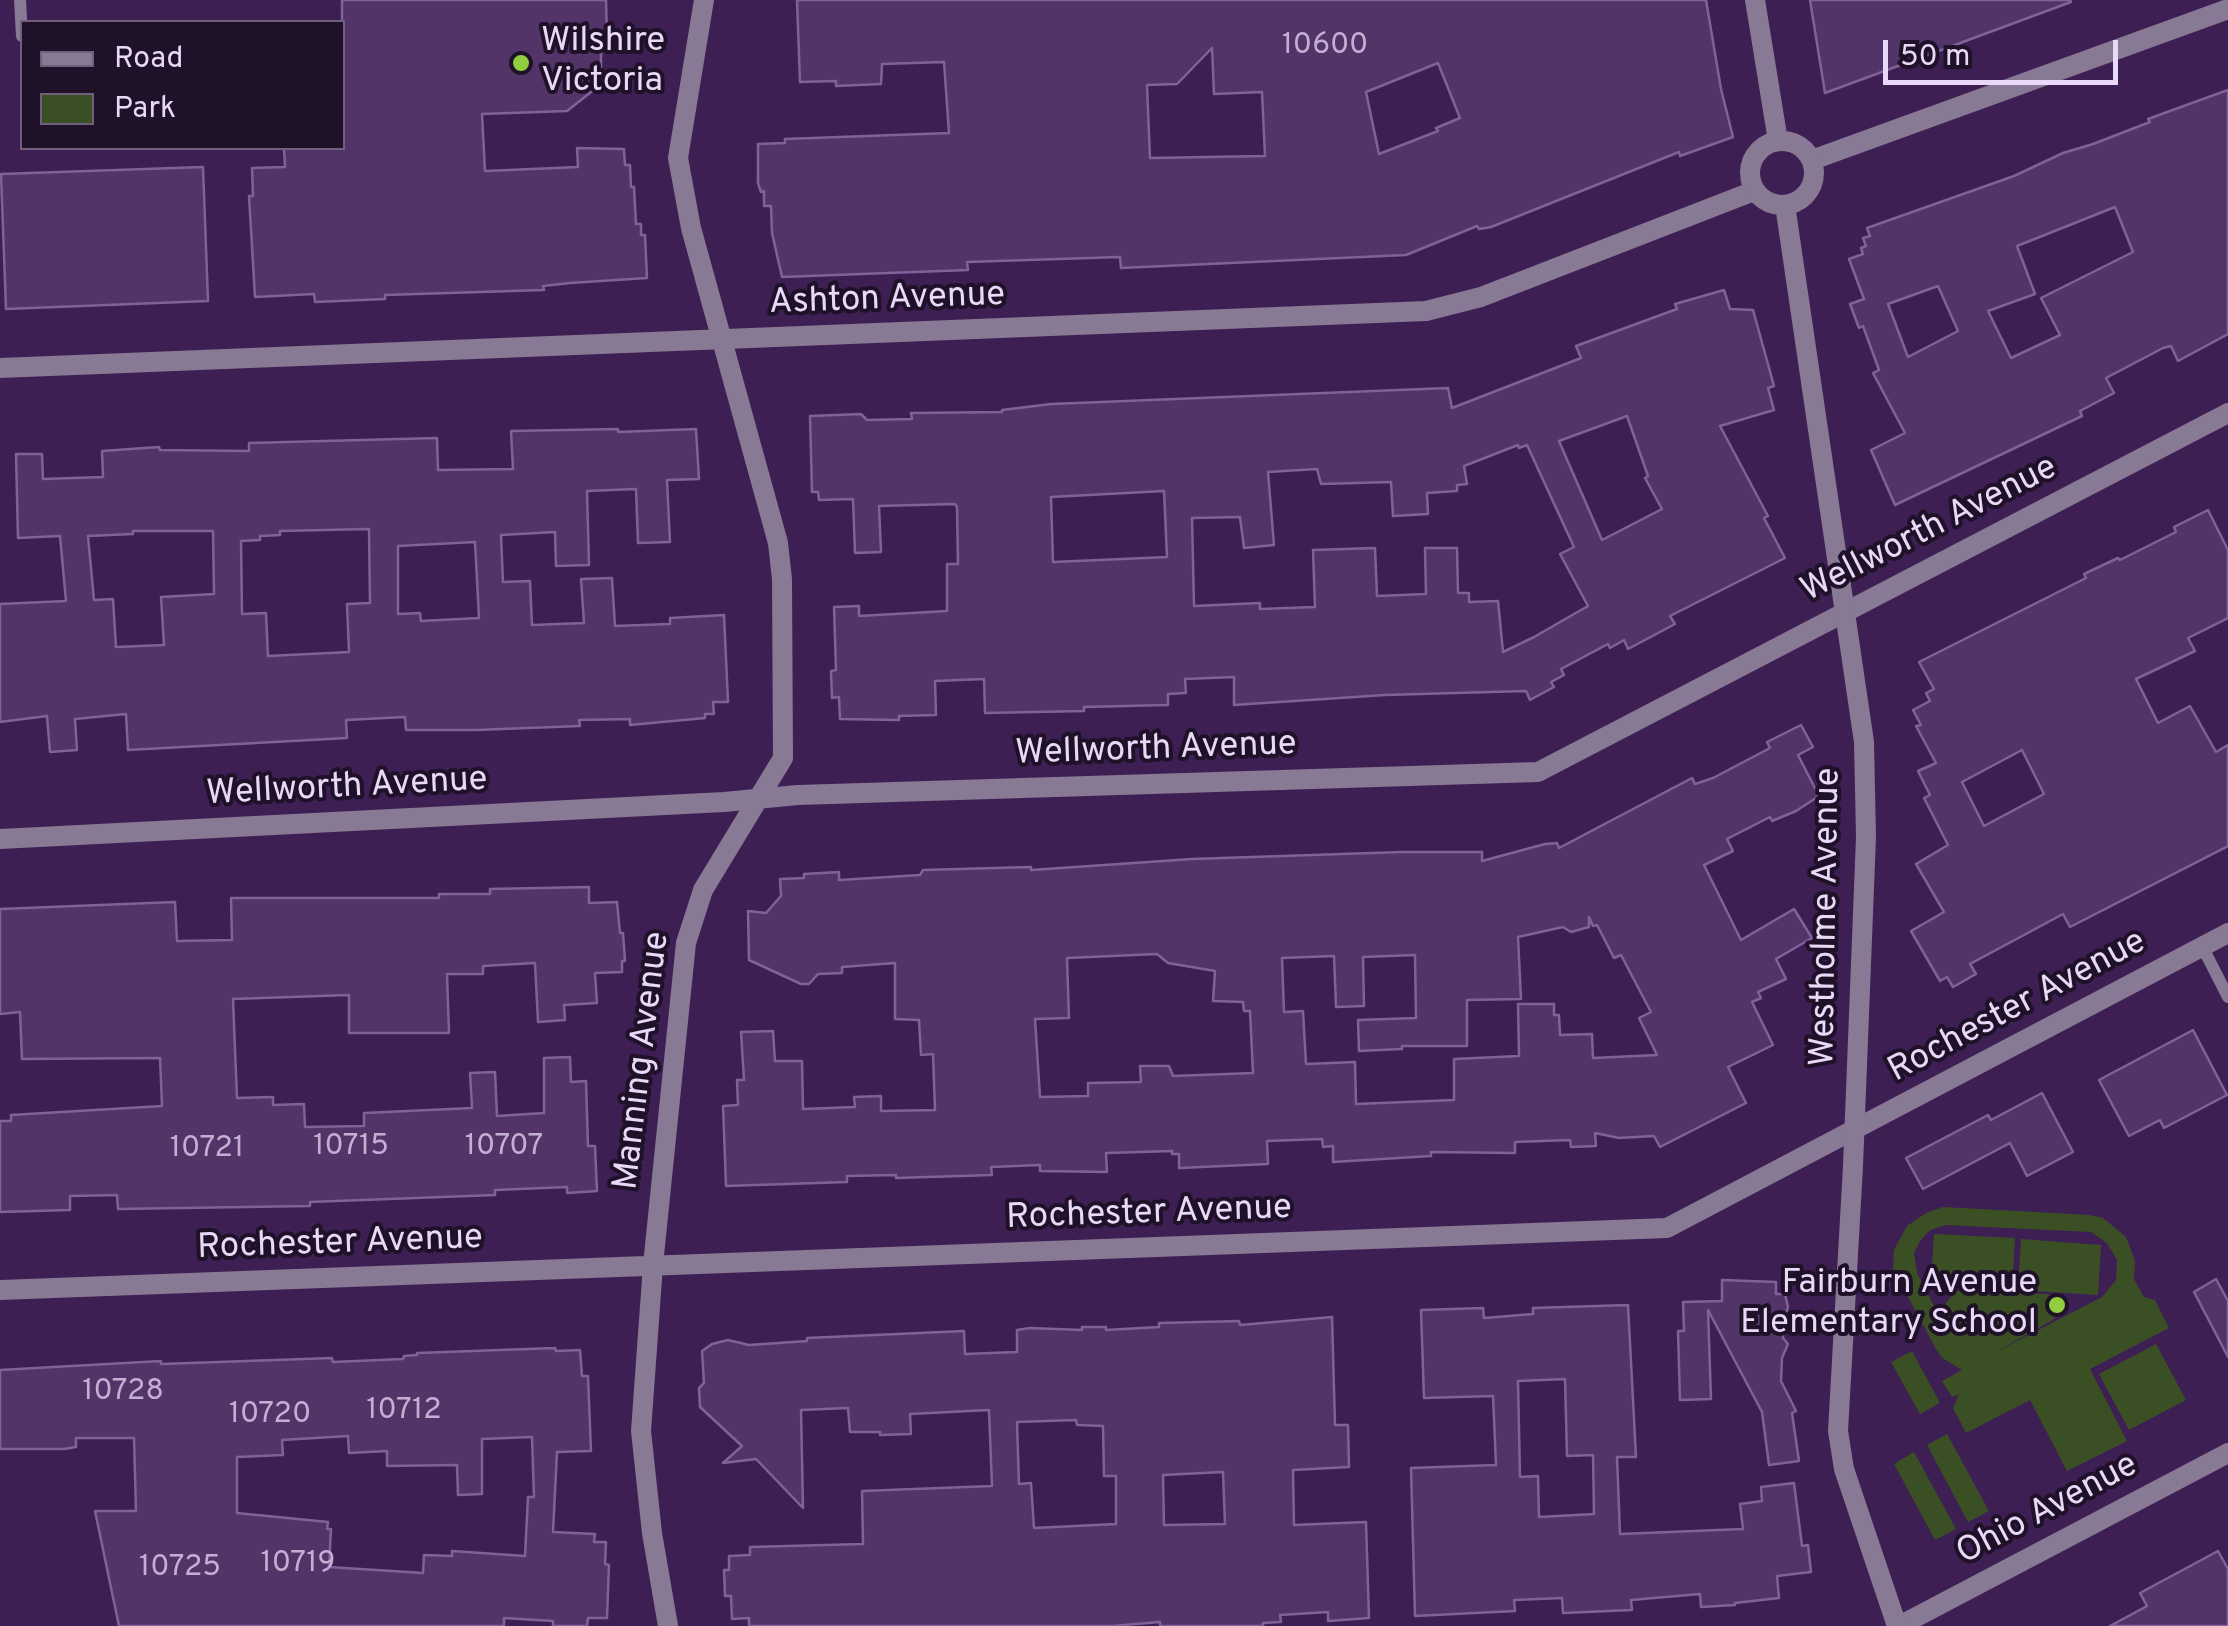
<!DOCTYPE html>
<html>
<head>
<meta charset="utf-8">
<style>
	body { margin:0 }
	#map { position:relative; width:2228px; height:1626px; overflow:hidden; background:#3e1f53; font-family:Overpass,sans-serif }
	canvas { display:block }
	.legend { position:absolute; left:20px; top:20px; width:325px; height:130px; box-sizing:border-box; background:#1e1128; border:2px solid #6f617b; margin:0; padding:12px 18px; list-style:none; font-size:30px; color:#e9d8f8 }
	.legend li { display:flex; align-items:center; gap:20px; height:50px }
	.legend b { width:50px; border:2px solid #6f617b }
	.scale { position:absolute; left:1883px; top:40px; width:235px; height:45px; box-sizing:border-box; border:5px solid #e9d8f8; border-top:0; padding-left:12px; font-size:30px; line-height:35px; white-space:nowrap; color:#e9d8f8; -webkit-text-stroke:8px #1e1128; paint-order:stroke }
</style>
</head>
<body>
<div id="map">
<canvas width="2228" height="1626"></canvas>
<ul class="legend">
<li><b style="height:12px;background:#887994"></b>Road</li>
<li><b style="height:28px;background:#3b4f24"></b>Park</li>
</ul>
<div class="scale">50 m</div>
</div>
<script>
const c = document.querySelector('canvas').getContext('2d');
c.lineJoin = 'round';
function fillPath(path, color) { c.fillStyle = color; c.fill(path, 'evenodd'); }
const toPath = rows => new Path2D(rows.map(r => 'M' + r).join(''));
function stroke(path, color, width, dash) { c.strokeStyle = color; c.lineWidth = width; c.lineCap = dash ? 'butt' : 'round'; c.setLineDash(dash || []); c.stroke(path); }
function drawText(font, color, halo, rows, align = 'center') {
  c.font = font + ' Overpass,sans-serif'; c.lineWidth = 8; c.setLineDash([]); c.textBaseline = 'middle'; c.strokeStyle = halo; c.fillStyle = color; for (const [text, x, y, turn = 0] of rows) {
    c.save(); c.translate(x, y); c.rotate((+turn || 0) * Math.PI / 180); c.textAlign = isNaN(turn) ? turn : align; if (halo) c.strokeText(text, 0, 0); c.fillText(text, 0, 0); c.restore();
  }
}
const green = toPath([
	[1943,1207,2089,1215,2103,1218,2126,1237,2135,1261,2134,1279,2144,1297,2155,1300,2169,1328,2090,1369,2127,1441,2067,1471,2030,1400,1966,1433,1953,1408,1959,1394,1952,1397,1942,1381,1962,1370,1942,1358,1936,1349,1893,1269,1894,1250,1907,1226,1926,1213],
	[1946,1225,2091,1232,2107,1243,2117,1260,2116,1280,2102,1297,1988,1356,2053,1320,2058,1312,2058,1301,2048,1294,1956,1291,1946,1303,1944,1325,1917,1273,1914,1253,1920,1241,1930,1230],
	[1934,1234,2015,1238,2012,1289,1931,1284],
	[2021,1239,2101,1245,2098,1295,2018,1290],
	[2156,1344,2186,1400,2129,1430,2099,1374],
	[1912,1351,1940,1403,1920,1414,1891,1362],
	[1947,1434,1989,1511,1968,1522,1927,1445],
	[1914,1452,1956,1529,1935,1540,1894,1464]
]);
const building = toPath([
	[342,0,606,0,607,41,601,54,601,72,595,89,567,111,482,114,485,171,578,167,577,148,624,149,625,165,630,165,631,187,634,187,636,224,641,224,641,235,645,235,647,278,570,283,543,286,544,290,385,295,385,299,315,302,314,294,255,297,249,196,253,196,252,168,285,167,284,148,342,148,342,0],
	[797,0,1706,0,1721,89,1733,137,1680,156,1679,152,1491,227,1479,229,1477,226,1406,255,1121,268,1120,257,967,262,968,270,782,277,772,233,771,206,764,206,764,191,761,192,758,183,758,144,785,143,785,139,949,133,944,62,882,64,881,84,836,86,836,81,800,82,797,0],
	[1212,48,1214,94,1262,92,1265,156,1150,158,1147,85,1177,84,1212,48],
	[1438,63,1460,118,1436,128,1438,131,1379,154,1366,92,1438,63],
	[1810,0,2070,0,2071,2,1825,93,1810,0],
	[2228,90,2228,334,2178,361,2171,346,2163,348,2106,378,2114,393,2080,411,2082,416,1895,505,1871,450,1905,433,1873,373,1879,370,1863,326,1859,328,1850,304,1864,299,1849,259,1863,254,1861,248,1866,246,1863,238,1870,236,1867,228,2014,176,2063,153,2093,144,2150,122,2148,119,2228,90],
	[2115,207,2133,252,2041,298,2060,335,2011,358,1988,311,2035,294,2017,246,2115,207],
	[1938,286,1958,331,1908,357,1888,304,1938,286],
	[203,167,208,301,6,309,1,174,203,167],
	[1724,290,1730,309,1753,310,1774,386,1768,388,1774,410,1720,426,1768,516,1764,518,1785,558,1670,616,1675,624,1628,649,1624,640,1610,648,1608,644,1561,669,1564,675,1551,682,1554,687,1530,700,1526,691,1385,695,1234,705,1234,677,1185,679,1186,693,1168,694,1168,705,1084,707,1084,711,985,713,984,679,935,681,936,715,899,716,899,720,840,719,839,697,832,698,831,671,836,670,834,607,859,606,859,616,947,611,947,564,958,564,957,507,955,504,879,506,881,552,855,553,853,499,819,500,818,492,812,492,810,416,861,414,867,420,912,419,911,413,1002,412,1002,410,1051,404,1448,388,1452,408,1581,358,1576,346,1677,309,1675,304,1724,290],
	[1627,416,1648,476,1645,478,1662,509,1602,540,1559,441,1627,416],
	[1518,445,1519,448,1527,445,1574,547,1560,554,1588,606,1534,637,1503,652,1498,601,1469,602,1469,593,1458,593,1457,548,1425,548,1426,594,1377,596,1375,548,1313,550,1315,607,1260,609,1260,603,1194,606,1192,518,1240,517,1244,548,1274,545,1268,472,1317,469,1321,484,1391,482,1393,516,1428,514,1427,493,1457,491,1457,485,1467,484,1464,466,1518,445],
	[1164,491,1167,557,1053,562,1051,497,1164,491],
	[618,429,618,432,696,429,699,479,667,480,670,542,638,543,636,489,587,491,589,565,556,566,555,532,501,535,503,582,530,581,532,625,584,623,581,579,612,578,615,626,670,624,670,618,724,615,728,702,713,702,714,714,705,714,705,718,630,725,630,719,579,720,580,726,476,730,406,730,405,717,346,720,347,738,128,750,126,714,75,719,77,750,50,752,47,716,0,722,0,604,66,601,60,536,18,538,16,454,42,454,43,479,103,477,102,451,159,447,160,450,249,451,249,443,437,438,438,470,513,469,511,431,618,429],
	[369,529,370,603,347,604,349,652,268,656,266,613,242,614,241,541,260,540,260,536,280,535,280,531,369,529],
	[133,531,213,531,214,594,161,597,164,645,116,647,113,599,94,600,88,536,133,534,133,531],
	[475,542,479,618,421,621,420,613,398,614,398,546,475,542],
	[2208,510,2228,550,2228,618,2188,638,2195,651,2136,679,2158,723,2190,706,2216,752,2228,745,2228,846,2070,927,2063,914,1970,964,1976,974,1953,987,1947,977,1940,981,1911,931,1944,912,1916,864,1948,845,1924,798,1930,795,1918,771,1936,763,1916,726,1921,725,1913,710,1930,701,1926,693,1934,689,1919,662,2086,578,2084,574,2118,558,2120,560,2176,532,2174,527,2208,510],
	[2022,750,2044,794,1984,826,1962,782,2022,750],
	[1801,725,1813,747,1798,755,1818,794,1816,798,1796,811,1772,821,1770,817,1727,839,1733,851,1704,865,1741,940,1794,909,1812,938,1776,959,1786,979,1758,992,1761,998,1752,1002,1773,1045,1728,1067,1746,1103,1660,1147,1654,1136,1619,1138,1595,1133,1596,1146,1571,1147,1570,1140,1515,1142,1515,1153,1431,1152,1431,1156,1333,1162,1333,1146,1323,1147,1322,1139,1267,1141,1268,1164,1179,1168,1179,1154,1172,1154,1172,1151,1106,1153,1107,1172,1040,1171,1040,1165,991,1167,992,1175,896,1178,896,1175,847,1176,847,1182,726,1186,723,1106,738,1105,737,1080,744,1080,741,1032,773,1031,775,1061,802,1061,803,1109,855,1107,854,1097,881,1096,881,1111,935,1110,933,1054,921,1055,919,1020,895,1019,895,963,842,967,842,973,818,974,809,984,801,984,749,960,748,911,766,913,781,896,780,879,804,878,804,874,839,872,839,880,920,875,923,870,1031,867,1031,870,1192,859,1402,852,1482,852,1482,861,1545,844,1557,843,1559,848,1692,778,1695,784,1713,778,1770,748,1767,742,1801,725],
	[1589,917,1593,926,1597,925,1614,958,1621,955,1651,1012,1639,1018,1657,1055,1593,1058,1592,1034,1560,1035,1559,1015,1554,1015,1554,1004,1518,1004,1519,1056,1454,1059,1454,1100,1356,1104,1355,1062,1306,1064,1303,1011,1284,1012,1282,958,1334,956,1336,1007,1364,1006,1363,957,1415,955,1416,1018,1358,1020,1359,1051,1402,1049,1402,1046,1467,1046,1467,1000,1521,999,1518,937,1563,927,1571,932,1589,927,1589,917],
	[1157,954,1168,963,1215,971,1213,1001,1243,1002,1244,1011,1250,1011,1253,1073,1173,1076,1169,1066,1140,1066,1141,1082,1088,1083,1088,1096,1040,1097,1035,1019,1069,1018,1067,958,1157,954],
	[589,887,589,903,617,902,620,933,623,933,625,961,622,961,622,972,595,973,597,1003,564,1005,565,1020,538,1022,535,963,483,966,483,974,447,974,449,1033,349,1033,349,995,233,999,237,1098,273,1097,273,1105,304,1104,305,1127,364,1126,364,1113,472,1108,470,1073,495,1072,497,1116,544,1113,544,1058,570,1057,571,1082,586,1081,588,1146,595,1146,597,1191,567,1193,567,1187,495,1190,495,1195,310,1202,310,1206,118,1209,117,1195,70,1196,70,1210,0,1212,0,1121,11,1121,11,1115,162,1106,160,1058,22,1059,20,1012,0,1014,0,909,175,902,177,941,232,940,231,898,439,898,439,894,490,894,490,889,589,887],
	[2193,1030,2227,1095,2164,1128,2160,1120,2129,1136,2099,1080,2193,1030],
	[2042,1093,2073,1152,2027,1176,2010,1143,1923,1189,1906,1158,1988,1115,1991,1120,2042,1093],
	[2216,1279,2228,1301,2228,1357,2194,1292,2216,1279],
	[1722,1280,1776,1282,1776,1294,1785,1294,1788,1307,1784,1320,1783,1338,1788,1344,1782,1358,1781,1381,1796,1411,1792,1413,1799,1461,1769,1465,1762,1412,1708,1310,1711,1399,1680,1400,1678,1331,1684,1331,1683,1302,1722,1301,1722,1280],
	[1628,1305,1636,1457,1617,1457,1620,1534,1743,1529,1740,1504,1762,1501,1761,1487,1794,1483,1802,1546,1808,1545,1811,1572,1777,1576,1779,1598,1735,1603,1735,1605,1701,1607,1700,1594,1631,1600,1632,1610,1563,1613,1562,1598,1514,1600,1515,1611,1415,1616,1411,1468,1496,1465,1493,1396,1424,1398,1421,1310,1483,1308,1484,1318,1533,1314,1533,1308,1628,1305],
	[1565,1379,1567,1456,1593,1455,1594,1514,1539,1517,1538,1476,1520,1477,1518,1381,1565,1379],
	[1332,1317,1335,1425,1348,1425,1349,1467,1293,1470,1294,1525,1366,1522,1369,1618,1328,1621,1328,1612,1280,1615,1281,1622,1263,1623,1263,1626,1160,1626,1160,1622,1112,1626,749,1626,749,1618,732,1619,731,1596,725,1596,724,1570,729,1570,729,1556,750,1555,750,1547,863,1544,862,1491,992,1486,989,1410,910,1414,911,1434,880,1435,880,1432,850,1432,848,1408,801,1410,803,1508,756,1459,723,1463,742,1446,700,1407,699,1388,704,1383,702,1351,712,1344,728,1340,749,1345,807,1341,807,1338,964,1331,965,1354,1017,1352,1017,1330,1030,1328,1082,1330,1082,1327,1106,1327,1106,1330,1159,1327,1159,1323,1239,1321,1240,1325,1332,1317],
	[1076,1420,1077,1425,1103,1426,1104,1476,1116,1476,1116,1524,1034,1528,1031,1483,1019,1484,1017,1422,1076,1420],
	[1223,1472,1225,1524,1164,1525,1163,1475,1223,1472],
	[555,1348,556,1351,580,1350,582,1376,588,1376,591,1451,557,1452,553,1532,595,1534,594,1542,606,1542,605,1564,609,1565,607,1618,588,1618,587,1626,553,1626,553,1621,504,1618,504,1626,119,1626,95,1511,136,1511,134,1438,76,1438,76,1447,64,1449,0,1449,0,1370,161,1361,161,1364,332,1358,333,1362,403,1359,404,1356,417,1355,417,1353,555,1348],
	[348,1436,349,1453,387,1451,387,1466,457,1465,458,1495,482,1494,482,1439,532,1437,534,1497,528,1497,525,1556,452,1551,452,1556,424,1555,423,1573,329,1567,331,1529,327,1529,328,1522,237,1513,237,1457,283,1455,282,1440,348,1436],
	[2218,1551,2228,1569,2228,1626,2110,1626,2147,1606,2140,1593,2218,1551]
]);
const service = toPath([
	[20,0,22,36],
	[2202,946,2228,997]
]);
const minor = toPath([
	[1812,160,2228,9],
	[0,368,1426,311,1481,297,1754,191],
	[0,839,724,802,798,795,1538,772,2228,413],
	[0,1290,1667,1228,2228,933],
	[668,1626,652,1533,641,1431,653,1265,686,943,703,890,783,758,782,579,778,543,691,228,678,158,704,0],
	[1899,1626,2228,1453]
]);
const tertiary = toPath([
	[1755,0,1778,141],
	'1750 173a32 32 0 1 1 64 0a32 32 0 1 1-64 0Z',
	[1785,205,1864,742,1866,837,1853,1166,1838,1431,1844,1469,1897,1626]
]);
const markers = [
	[521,63,10,"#92cd3f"],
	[2057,1305,10,"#92cd3f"]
];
const numberNames = [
	["10600",1325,47],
	["10715",351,1148],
	["10707",504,1148],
	["10721",207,1150],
	["10728",123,1393],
	["10712",404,1412],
	["10720",270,1416],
	["10719",298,1565],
	["10725",180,1569]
];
const poiNames = [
	["Wilshire",541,43],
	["Victoria",541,83],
	["Fairburn Avenue",2037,1285,"right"],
	["Elementary School",2037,1325,"right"]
];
const streetNames = [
	["Ashton Avenue",887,301,-2],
	["Wellworth Avenue",1930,531,-27],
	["Wellworth Avenue",1156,751,-2],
	["Wellworth Avenue",347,789,-3],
	["Westholme Avenue",1828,917,-89],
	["Rochester Avenue",2018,1008,-28],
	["Manning Avenue",644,1061,-83],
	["Rochester Avenue",1149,1215,-2],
	["Rochester Avenue",340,1245,-2],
	["Ohio Avenue",2048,1511,-28]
];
fillPath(green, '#3b4f24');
fillPath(building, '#533469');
stroke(building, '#82619b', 2.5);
stroke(service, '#887994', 12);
stroke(minor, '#887994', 20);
stroke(tertiary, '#887994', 20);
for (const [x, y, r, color] of markers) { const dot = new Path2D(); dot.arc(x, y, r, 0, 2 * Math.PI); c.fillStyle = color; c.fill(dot); stroke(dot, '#1e1128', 4); }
drawText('30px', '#c4afd4', null, numberNames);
drawText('35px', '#e9d8f8', '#1e1128', poiNames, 'left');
drawText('35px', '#e9d8f8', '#1e1128', streetNames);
</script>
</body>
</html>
